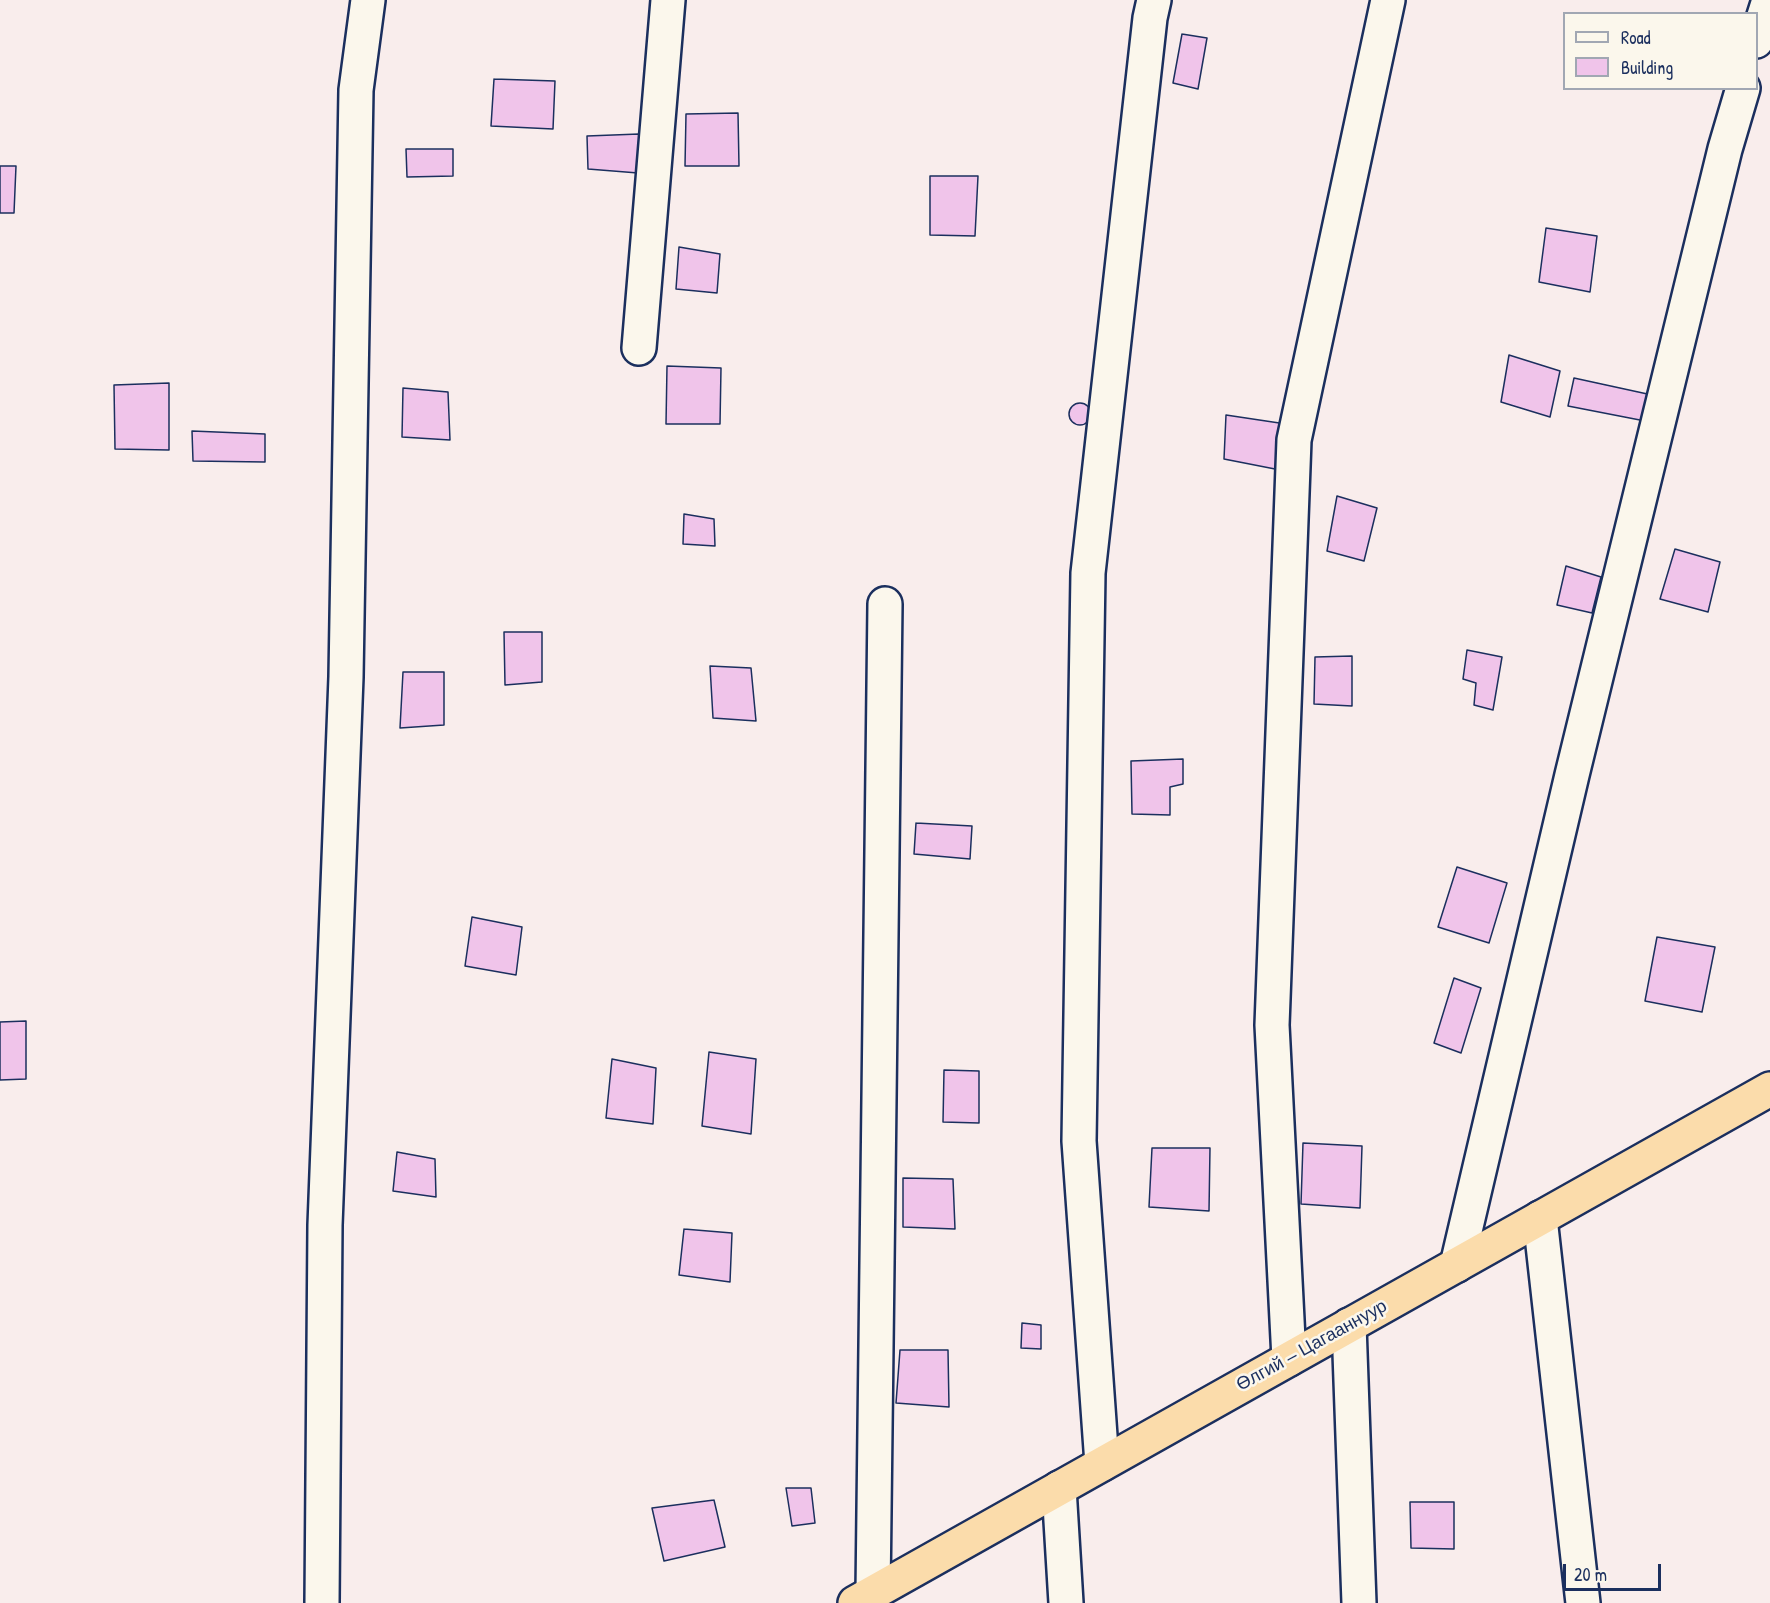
<!DOCTYPE html>
<html>
<head>
<meta charset="utf-8">
<style>
	body { margin:0 }
	#map { position:relative; width:1770px; height:1603px; overflow:hidden; background:#f9edec; font-family:"Patrick Hand",sans-serif }
	canvas { display:block }
	.legend { position:absolute; left:1563px; top:12px; width:195px; height:78px; box-sizing:border-box; background:#fbf7ec; border:2px solid #a1a7b3; margin:0; padding:8px 10px; list-style:none; font-size:18px; color:#1b2f5e }
	.legend li { display:flex; align-items:center; gap:12px; height:30px }
	.legend b { width:30px; border:2px solid #a1a7b3 }
	.scale { position:absolute; left:1563px; top:1564px; width:98px; height:27px; box-sizing:border-box; border:3px solid #1b2f5e; border-top:0; padding-left:8px; font-size:18px; line-height:21px; white-space:nowrap; color:#1b2f5e; -webkit-text-stroke:4px #fbf7ec; paint-order:stroke }
</style>
</head>
<body>
<div id="map">
<canvas width="1770" height="1603"></canvas>
<ul class="legend">
<li><b style="height:8px;background:#fbf7ec"></b>Road</li>
<li><b style="height:16px;background:#f0c4ea"></b>Building</li>
</ul>
<div class="scale">20 m</div>
</div>
<script>
const c = document.querySelector('canvas').getContext('2d');
c.lineJoin = 'round';
function fillPath(path, color) { c.fillStyle = color; c.fill(path, 'evenodd'); }
const toPath = rows => new Path2D(rows.map(r => 'M' + r).join(''));
function stroke(path, color, width, dash) { c.strokeStyle = color; c.lineWidth = width; c.lineCap = dash ? 'butt' : 'round'; c.setLineDash(dash || []); c.stroke(path); }
function drawText(font, color, halo, rows, align = 'center') {
  c.font = font + ' "Patrick Hand",sans-serif'; c.lineWidth = 5; c.setLineDash([]); c.textBaseline = 'middle'; c.strokeStyle = halo; c.fillStyle = color; for (const [text, x, y, turn = 0] of rows) {
    c.save(); c.translate(x, y); c.rotate((+turn || 0) * Math.PI / 180); c.textAlign = isNaN(turn) ? turn : align; if (halo) c.strokeText(text, 0, 0); c.fillText(text, 0, 0); c.restore();
  }
}
const building = toPath([
	[1182,34,1207,38,1198,89,1173,83,1182,34],
	[494,79,555,81,553,129,491,126,494,79],
	[738,113,739,166,685,166,686,114,738,113],
	[639,134,638,173,588,169,587,136,639,134],
	[406,149,453,149,453,176,407,177,406,149],
	[0,166,16,166,14,213,0,213,0,166],
	[930,176,978,176,975,236,930,235,930,176],
	[1546,228,1597,236,1590,292,1539,282,1546,228],
	[679,247,720,254,717,293,676,289,679,247],
	[1509,355,1560,371,1550,417,1501,402,1509,355],
	[667,366,721,368,720,424,666,424,667,366],
	[1574,378,1652,395,1645,421,1568,406,1574,378],
	[169,383,169,450,115,449,114,385,169,383],
	[403,388,448,392,450,440,402,437,403,388],
	'1069 414a11 11 0 1 1 22 0a11 11 0 1 1-22 0Z',
	[1226,415,1286,424,1275,469,1224,459,1226,415],
	[192,431,265,434,265,462,193,461,192,431],
	[1337,496,1377,508,1364,561,1327,551,1337,496],
	[684,514,714,519,715,546,683,544,684,514],
	[1675,549,1720,562,1708,612,1660,599,1675,549],
	[1566,566,1601,577,1592,613,1557,605,1566,566],
	[504,632,542,632,542,682,505,685,504,632],
	[1467,650,1502,657,1493,710,1474,705,1476,683,1463,679,1467,650],
	[1352,656,1352,706,1314,704,1315,657,1352,656],
	[710,666,751,668,756,721,713,718,710,666],
	[403,672,444,672,444,725,400,728,403,672],
	[1183,759,1183,784,1170,787,1170,815,1132,814,1131,761,1183,759],
	[916,823,972,826,970,859,914,854,916,823],
	[1457,867,1507,883,1489,943,1438,927,1457,867],
	[472,917,522,927,516,975,465,966,472,917],
	[1657,937,1715,947,1702,1012,1645,1001,1657,937],
	[1454,978,1481,988,1461,1053,1434,1043,1454,978],
	[26,1021,26,1079,0,1080,0,1022,26,1021],
	[709,1052,756,1059,751,1134,702,1126,709,1052],
	[612,1059,656,1068,653,1124,606,1118,612,1059],
	[944,1070,979,1071,979,1123,943,1122,944,1070],
	[1303,1143,1362,1146,1360,1208,1301,1204,1303,1143],
	[1152,1148,1210,1148,1209,1211,1149,1207,1152,1148],
	[397,1152,435,1159,436,1197,393,1191,397,1152],
	[903,1178,953,1179,955,1229,903,1227,903,1178],
	[684,1229,732,1233,730,1282,679,1275,684,1229],
	[1022,1323,1041,1325,1041,1349,1021,1348,1022,1323],
	[900,1350,948,1350,949,1407,896,1403,900,1350],
	[786,1488,811,1488,815,1523,792,1526,786,1488],
	[714,1500,725,1547,664,1561,652,1508,714,1500],
	[1410,1502,1454,1502,1454,1549,1411,1548,1410,1502]
]);
const minor = toPath([
	[1756,41,1769,0],
	[639,348,668,0],
	[1540,1218,1583,1603],
	[1457,1265,1572,775,1725,149,1743,88],
	[1349,1325,1359,1603],
	[1289,1359,1272,1025,1294,440,1388,0],
	[1102,1464,1079,1141,1088,573,1150,18,1154,0],
	[1059,1488,1066,1603],
	[873,1592,885,604],
	[322,1603,325,1225,346,677,356,90,368,0]
]);
const highway = toPath([
	[855,1603,1770,1089]
]);
const streetNames = [
	["Өлгий — Цагааннуур",1312,1346,-29]
];
fillPath(building, '#f0c4ea');
stroke(building, '#1b2f5e', 1.5);
stroke(minor, '#1b2f5e', 38);
stroke(highway, '#1b2f5e', 38);
stroke(minor, '#fbf7ec', 33);
stroke(highway, '#fbdcab', 33);
drawText('18px', '#1b2f5e', '#fbf7ec', streetNames);
</script>
</body>
</html>
